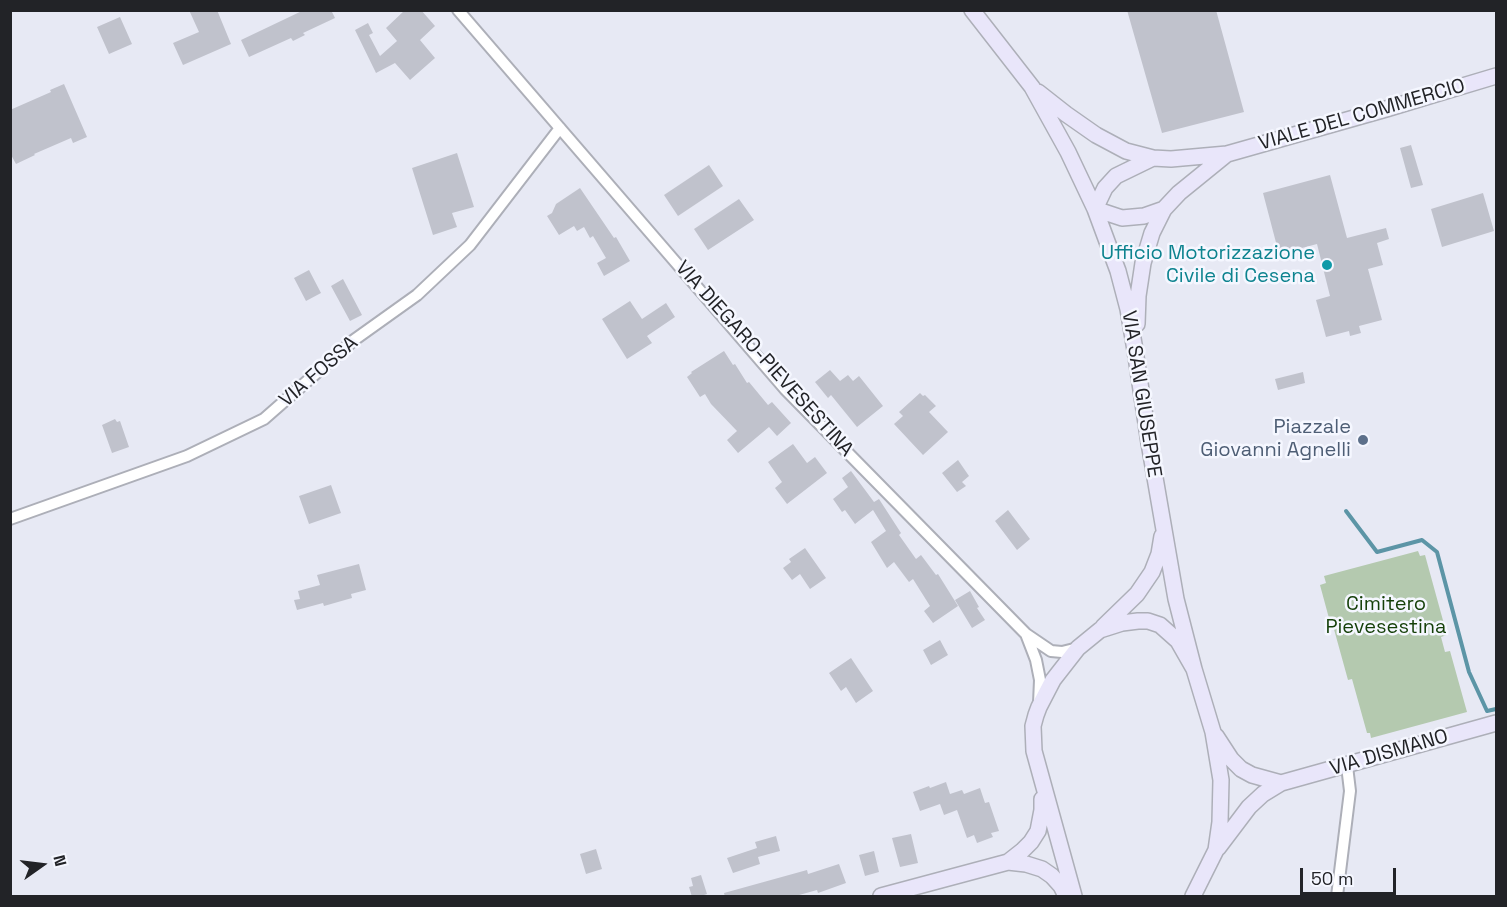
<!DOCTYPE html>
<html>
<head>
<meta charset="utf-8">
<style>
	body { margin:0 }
	#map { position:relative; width:1507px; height:907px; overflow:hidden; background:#e7e9f4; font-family:"Space Grotesk",sans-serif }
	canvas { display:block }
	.frame { position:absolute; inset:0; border:12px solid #222327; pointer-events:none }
	.north { position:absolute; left:12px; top:835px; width:60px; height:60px; -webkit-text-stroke:4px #f5f7ff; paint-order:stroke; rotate:76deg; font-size:16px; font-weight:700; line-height:24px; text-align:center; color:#222327 }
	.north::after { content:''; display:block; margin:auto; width:21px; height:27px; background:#222327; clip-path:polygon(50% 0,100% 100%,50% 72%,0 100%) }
	.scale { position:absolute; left:1300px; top:868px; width:96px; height:27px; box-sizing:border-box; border:3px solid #222327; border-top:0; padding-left:8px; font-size:18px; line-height:21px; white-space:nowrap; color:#222327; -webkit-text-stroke:4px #f5f7ff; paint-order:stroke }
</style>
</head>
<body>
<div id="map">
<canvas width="1507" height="907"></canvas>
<div class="frame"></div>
<div class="north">N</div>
<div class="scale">50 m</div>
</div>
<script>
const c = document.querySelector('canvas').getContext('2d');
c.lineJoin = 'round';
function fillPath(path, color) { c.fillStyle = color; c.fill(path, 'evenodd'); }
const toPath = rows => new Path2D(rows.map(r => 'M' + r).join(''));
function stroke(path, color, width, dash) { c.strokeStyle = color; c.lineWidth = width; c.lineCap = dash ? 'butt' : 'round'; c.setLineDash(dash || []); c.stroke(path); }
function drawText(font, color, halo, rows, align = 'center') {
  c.font = font + ' "Space Grotesk",sans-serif'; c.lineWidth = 5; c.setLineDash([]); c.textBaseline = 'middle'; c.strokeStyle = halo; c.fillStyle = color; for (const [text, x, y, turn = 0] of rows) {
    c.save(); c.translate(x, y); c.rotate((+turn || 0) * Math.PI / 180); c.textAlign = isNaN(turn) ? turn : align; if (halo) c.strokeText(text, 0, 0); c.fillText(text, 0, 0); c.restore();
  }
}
const green = toPath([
	[1418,551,1420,556,1425,555,1447,635,1441,637,1445,652,1450,651,1467,712,1371,738,1370,733,1367,733,1352,679,1348,680,1332,622,1330,622,1320,585,1326,583,1324,576]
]);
const stream = toPath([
	[1346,511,1377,552,1422,540,1437,552,1469,672,1487,711,1496,709]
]);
const building = toPath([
	[189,10,217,10,231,44,183,65,173,43,199,32],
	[304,10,331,10,335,18,303,33,305,35,293,41,291,38,249,57,241,40],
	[405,10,421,10,435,26,420,40,435,58,410,80,395,63,376,73,355,30,368,23,373,33,369,35,380,56,397,41,386,28],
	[1127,10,1216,10,1244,112,1162,133],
	[120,17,132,44,109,54,97,27],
	[64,84,87,137,73,143,71,138,34,154,35,155,16,164,10,153,10,110,51,92,50,90],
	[1411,145,1423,185,1411,188,1400,148],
	[457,153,474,207,452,213,457,227,433,235,412,168],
	[709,165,723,186,678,216,664,195],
	[1330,175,1347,238,1386,228,1389,239,1377,243,1383,265,1368,269,1382,320,1359,326,1361,333,1350,336,1349,331,1326,337,1316,300,1330,296,1317,244,1279,254,1263,193],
	[580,188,614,238,616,237,630,261,604,276,597,263,606,258,593,236,590,238,584,227,577,231,574,226,559,235,547,216,552,213,556,204],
	[1483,193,1494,231,1442,247,1431,209],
	[739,199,754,220,708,250,694,229],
	[309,270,321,293,306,301,294,278],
	[343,279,362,315,350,321,331,286],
	[630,301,642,319,666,303,675,317,647,336,652,343,627,359,602,319],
	[724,351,733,365,735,364,747,383,749,382,768,405,772,402,791,423,777,436,769,427,738,453,727,440,737,431,711,404,705,394,700,397,687,377,692,373,691,372],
	[830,370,840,381,848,375,853,381,859,376,883,406,857,427,831,395,828,398,815,382],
	[1303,372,1305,383,1278,390,1275,379],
	[920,393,923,396,925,395,936,406,929,412,948,432,923,455,894,424,903,416,899,412],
	[115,419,117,422,120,421,129,447,112,453,102,425],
	[793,444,807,463,815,457,827,473,787,504,775,488,782,482,768,462],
	[958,460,969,476,962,482,966,486,957,492,942,473],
	[851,471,874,502,879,499,901,533,899,535,916,559,921,555,936,575,938,574,958,606,933,623,924,611,930,606,913,579,909,582,894,562,887,568,871,542,886,531,873,510,855,524,845,510,842,512,833,499,848,487,842,478],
	[331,485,341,513,309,524,299,496],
	[1008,510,1030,539,1017,550,995,521],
	[805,548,826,578,810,589,800,574,792,580,783,568,791,562,789,559],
	[359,564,366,590,351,594,352,598,324,606,323,603,297,610,294,600,300,599,298,591,320,585,317,575],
	[970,591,979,607,977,608,985,620,972,628,955,600],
	[940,640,948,655,931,665,923,650],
	[851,658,873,691,856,703,846,687,841,691,829,673],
	[946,782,950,794,962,790,964,794,980,788,985,803,989,802,999,831,991,833,993,837,977,843,974,835,967,838,957,810,944,815,940,804,920,811,913,792,929,786,930,788],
	[911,834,918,863,900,867,892,838],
	[776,836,780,851,758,857,760,864,733,873,727,858,757,848,755,842],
	[596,849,602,869,586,874,580,854],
	[874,851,879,872,865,876,859,855],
	[839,864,846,883,818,893,817,890,792,897,725,897,724,893,807,870,808,874],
	[701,875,707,894,704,895,704,897,692,897,689,887,693,886,691,878]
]);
const street = toPath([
	[458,10,785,389,1026,634,1051,651,1062,652,1078,648],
	[10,519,187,456,264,419,354,340,417,295,470,245,560,128],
	[1026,634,1036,660,1040,680,1039,703],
	[1337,896,1350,791,1347,766]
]);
const secondary = toPath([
	[972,10,1032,87,1068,152,1095,209,1118,271,1128,309,1135,350,1149,443,1176,599,1194,669],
	[1038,92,1066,114,1096,135,1126,151,1153,158,1171,159,1227,154,1386,109,1496,76],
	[1095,209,1105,188,1116,176,1153,158],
	[1095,209,1122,218,1144,216,1164,209],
	[1137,324,1138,296,1143,263,1152,233,1164,209,1179,193,1227,154],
	[1103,627,1137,594,1152,572,1159,554,1162,536],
	[1216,736,1231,759,1241,769,1252,775,1281,783],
	[1218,848,1249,807,1263,794,1281,783,1496,723],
	[1008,862,1022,851,1031,842,1038,831,1042,810,1042,799],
	[881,896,1008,862,1026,864,1042,869,1052,876,1061,886,1066,896],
	[1074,896,1034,751,1033,726,1036,715,1039,707,1053,680,1078,648,1100,630,1122,623,1138,621,1148,621,1160,625,1178,641,1194,669,1213,732,1221,780,1220,822,1216,850,1193,896]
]);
const markers = [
	[1327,265,6,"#0f9aa8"],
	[1363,440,6,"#5c6f8a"]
];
const streetNames = [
	["VIALE DEL COMMERCIO",1362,115,-16],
	["VIA DIEGARO-PIEVESESTINA",764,359,48],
	["VIA FOSSA",319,372,-41],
	["VIA SAN GIUSEPPE",1141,394,81],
	["VIA DISMANO",1389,753,-16]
];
const cultureNames = [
	["Ufficio Motorizzazione",1315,254],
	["Civile di Cesena",1315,277]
];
const serviceNames = [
	["Piazzale",1351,428],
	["Giovanni Agnelli",1351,451]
];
const parkNames = [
	["Cimitero",1386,605],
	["Pievesestina",1386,628]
];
fillPath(green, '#b4c9af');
stroke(stream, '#5c95a6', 4);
fillPath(building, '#c0c2cc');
stroke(street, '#adafb8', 14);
stroke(secondary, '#adafb8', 18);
stroke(street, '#fff', 10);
stroke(secondary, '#e9e6fa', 15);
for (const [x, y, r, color] of markers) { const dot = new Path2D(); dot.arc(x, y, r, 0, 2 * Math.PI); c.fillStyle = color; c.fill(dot); stroke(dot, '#f5f7ff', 2); }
drawText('20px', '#222327', '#f5f7ff', streetNames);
drawText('20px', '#0d838f', '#f5f7ff', cultureNames, 'right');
drawText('20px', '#4e5e75', '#f5f7ff', serviceNames, 'right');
drawText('20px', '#143f08', '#f5f7ff', parkNames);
</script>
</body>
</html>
